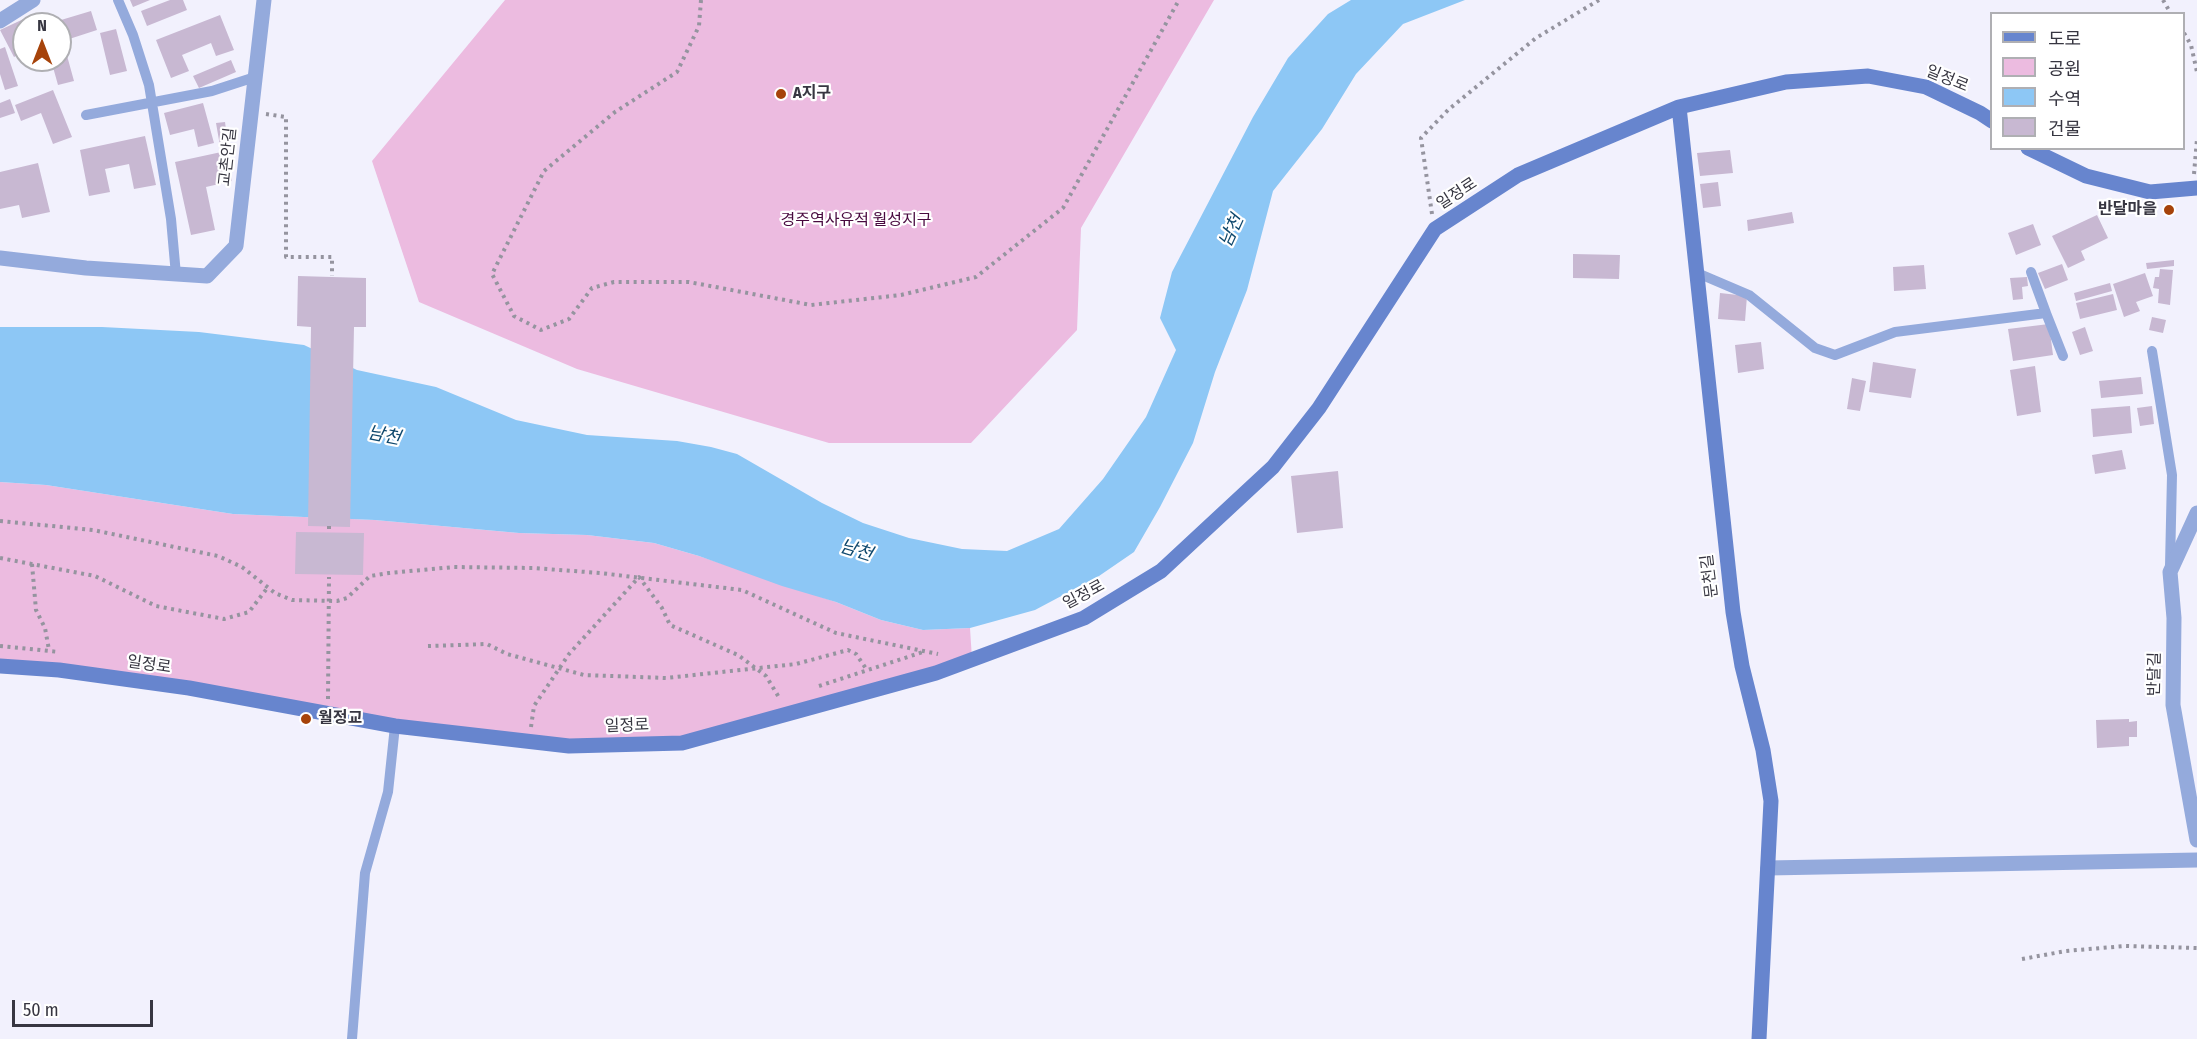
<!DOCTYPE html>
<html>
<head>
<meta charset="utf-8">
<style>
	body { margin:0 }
	#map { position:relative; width:2197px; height:1039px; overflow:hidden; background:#f2f1fd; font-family:"Fira Sans Condensed","Noto Sans KR",sans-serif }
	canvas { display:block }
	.legend { position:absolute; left:1990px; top:12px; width:195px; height:138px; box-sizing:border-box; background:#fff; border:2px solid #afafb3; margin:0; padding:8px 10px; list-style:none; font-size:18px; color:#373641 }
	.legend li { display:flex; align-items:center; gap:12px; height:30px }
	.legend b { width:30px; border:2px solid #afafb3 }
	.north { position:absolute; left:12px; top:12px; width:60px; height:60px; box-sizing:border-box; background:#fff; border:2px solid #afafb3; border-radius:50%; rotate:0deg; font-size:16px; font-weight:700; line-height:24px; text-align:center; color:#373641 }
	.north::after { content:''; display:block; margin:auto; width:21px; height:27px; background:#a6430a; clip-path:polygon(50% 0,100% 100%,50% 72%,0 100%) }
	.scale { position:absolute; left:12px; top:1000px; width:141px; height:27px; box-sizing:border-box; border:3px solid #373641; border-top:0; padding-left:8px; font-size:18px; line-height:21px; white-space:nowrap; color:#373641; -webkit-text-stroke:4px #fff; paint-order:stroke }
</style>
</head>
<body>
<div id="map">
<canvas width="2197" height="1039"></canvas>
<ul class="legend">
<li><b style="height:8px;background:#6785ce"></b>도로</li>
<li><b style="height:16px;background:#ecbbe0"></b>공원</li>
<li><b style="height:16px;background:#8dc7f5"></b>수역</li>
<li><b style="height:16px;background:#c8b8d2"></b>건물</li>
</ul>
<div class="north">N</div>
<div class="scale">50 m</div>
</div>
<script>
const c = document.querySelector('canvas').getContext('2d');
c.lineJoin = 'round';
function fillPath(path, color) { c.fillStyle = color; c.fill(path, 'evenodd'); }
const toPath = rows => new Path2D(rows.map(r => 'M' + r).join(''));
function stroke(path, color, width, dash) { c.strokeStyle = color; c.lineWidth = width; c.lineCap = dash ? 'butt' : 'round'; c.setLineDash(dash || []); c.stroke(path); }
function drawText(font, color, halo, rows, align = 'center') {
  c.font = font + ' "Fira Sans Condensed","Noto Sans KR",sans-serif'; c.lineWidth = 4.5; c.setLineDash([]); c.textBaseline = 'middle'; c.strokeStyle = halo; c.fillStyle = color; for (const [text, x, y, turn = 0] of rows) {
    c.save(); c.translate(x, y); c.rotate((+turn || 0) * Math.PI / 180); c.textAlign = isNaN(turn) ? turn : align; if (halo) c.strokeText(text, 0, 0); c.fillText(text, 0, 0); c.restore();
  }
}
const green = toPath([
	[505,0,1214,0,1081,228,1077,330,971,443,829,443,577,369,419,302,372,161],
	[0,482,46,485,233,514,375,520,519,533,587,535,654,543,699,556,836,602,881,620,923,630,970,628,972,659,682,743,569,746,0,668]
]);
const water = toPath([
	[1351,0,1465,0,1403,24,1356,74,1322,129,1273,191,1247,290,1215,372,1193,443,1160,507,1134,552,1099,576,1035,610,970,628,923,630,881,620,836,602,782,586,699,556,654,543,587,535,519,533,375,520,233,514,46,485,0,482,0,327,102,327,199,332,304,345,357,370,436,387,516,420,587,435,677,441,711,447,737,454,822,503,863,523,909,538,962,549,1007,551,1059,529,1103,479,1146,417,1176,350,1160,318,1172,272,1253,117,1288,58,1328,14]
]);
const building = toPath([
	[130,0,150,0,133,7],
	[170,0,183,0,187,10,147,26,141,11],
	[91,11,97,30,60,42,60,24,51,23],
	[220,15,234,50,216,56,211,43,182,55,189,71,171,78,156,40],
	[30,16,34,24,24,24,24,52,14,57,0,30],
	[116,29,127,71,110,75,100,33],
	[5,47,18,86,5,90,0,74,0,49],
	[66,52,74,81,58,85,51,60,60,60,60,54],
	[231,60,236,72,199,88,193,76],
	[53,90,72,137,53,144,41,113,21,121,15,105],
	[10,99,15,113,0,118,0,103],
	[203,103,214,143,198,147,194,129,170,135,164,113],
	[225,122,228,144,220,146,216,123],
	[145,136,156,185,134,189,129,164,105,169,110,192,89,196,80,150],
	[1730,150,1733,173,1700,176,1697,153],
	[226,151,232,181,206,187,215,230,191,235,175,162],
	[38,163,50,212,22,218,19,205,0,209,0,172],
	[1718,182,1721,206,1703,208,1700,184],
	[1792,212,1794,223,1748,231,1747,220],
	[2097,215,2108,238,2081,251,2085,260,2068,268,2052,236],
	[2033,224,2041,245,2016,255,2008,233],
	[1573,254,1620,255,1619,279,1573,278],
	[2174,260,2174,266,2147,269,2146,263],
	[2062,264,2068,280,2045,289,2038,273],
	[1924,265,1926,289,1894,291,1893,267],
	[2160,269,2173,270,2170,305,2158,303,2159,289,2153,288,2155,277,2159,277],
	[2145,273,2153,296,2136,302,2140,311,2124,317,2113,284],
	[298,276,366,278,366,327,354,327,350,527,308,526,311,327,297,326],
	[2027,277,2028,286,2022,287,2023,299,2013,300,2010,278],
	[2110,283,2112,291,2076,301,2074,293],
	[1720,293,1747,296,1745,321,1718,319],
	[2113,294,2117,310,2080,319,2076,303],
	[2152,317,2166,320,2163,333,2149,330],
	[2049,324,2053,355,2013,361,2008,329],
	[2085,327,2093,351,2080,355,2072,332],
	[1761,342,1764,369,1738,373,1735,345],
	[1873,362,1916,369,1911,398,1869,392],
	[2035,366,2041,412,2017,416,2010,370],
	[2141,377,2143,394,2101,398,2099,381],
	[1852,378,1866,381,1860,411,1847,409],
	[2130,406,2132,433,2093,437,2091,409],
	[2152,406,2154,424,2140,426,2137,408],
	[2122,450,2126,469,2095,474,2092,455],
	[1338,471,1343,528,1297,533,1291,476],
	[296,532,364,533,363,575,295,574],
	[2129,719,2129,722,2137,721,2137,737,2129,737,2129,746,2097,748,2096,720]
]);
const path = toPath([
	[701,0,699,26,677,72,615,112,544,171,492,274,514,316,541,330,569,319,592,288,614,282,689,282,811,305,901,295,976,277,1063,208,1179,0],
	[2163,0,2171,14],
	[2184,33,2191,45,2197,72],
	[266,114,286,117,286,257,332,257,332,276],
	[2194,174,2197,139],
	[1432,214,1421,138,1448,110,1536,38,1599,0],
	[0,521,93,530,218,556,242,567,275,593,292,600,337,601,347,598,370,576,389,573,454,567,533,568,600,573,742,590,836,633,938,654],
	[329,526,329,533],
	[0,558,95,576,156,606,224,619,249,612,268,587],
	[32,564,36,610,45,628,49,650],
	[0,646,59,652],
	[428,646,487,644,507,654,584,675,666,678,796,664,848,650,856,654,867,670],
	[819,686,923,652],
	[328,699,329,577],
	[531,727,534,706,569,654,639,577,662,608,670,625,738,655,766,676,780,699],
	[2022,959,2066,951,2126,946,2197,948]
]);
const lane = toPath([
	[118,0,133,35,149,85,171,219,176,275],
	[86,115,212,91,255,77],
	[1695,272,1749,295,1815,348,1835,355,1895,332,2046,313,2063,356],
	[2031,272,2046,313],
	[2152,351,2172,475,2170,566],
	[352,1039,365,873,388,792,395,726]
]);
const street = toPath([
	[0,21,33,0],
	[0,258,86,268,207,276,236,246,264,0],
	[2197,513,2170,572,2174,618,2173,705,2197,840],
	[1768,868,2197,860]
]);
const secondary = toPath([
	[1679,107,1733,612,1742,666,1763,750,1771,801,1759,1039],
	[2028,148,2086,176,2150,192,2197,188],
	[0,666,59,670,189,688,395,726,569,746,682,743,936,673,1084,618,1161,571,1273,467,1319,408,1435,229,1518,175,1679,107,1786,82,1868,76,1926,87,1980,113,1992,121]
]);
const markers = [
	[781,94,6,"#a6430a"],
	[2169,210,6,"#a6430a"],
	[306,719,6,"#a6430a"]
];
const streetNames = [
	["일정로",1947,79,22],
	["교촌안길",228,157,-84],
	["일정로",1457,194,-33],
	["문천길",1710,576,-97],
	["일정로",1084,595,-28],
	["일정로",149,665,8],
	["반달길",2155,674,-89],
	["일정로",627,726,-2]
];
const poiNames = [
	["A지구",793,94],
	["반달마을",2157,210,"right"],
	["월정교",318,719]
];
const parkNames = [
	["경주역사유적 월성지구",856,221]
];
const waterNames = [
	["남천",1232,231,-65],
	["남천",384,436,11],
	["남천",856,551,17]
];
fillPath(green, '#ecbbe0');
fillPath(water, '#8dc7f5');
fillPath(building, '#c8b8d2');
stroke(path, '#95949f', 4, [3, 4.5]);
stroke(lane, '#94aadc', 10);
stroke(street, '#94aadc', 15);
stroke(secondary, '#6785ce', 15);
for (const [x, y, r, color] of markers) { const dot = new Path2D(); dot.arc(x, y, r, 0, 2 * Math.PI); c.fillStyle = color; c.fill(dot); stroke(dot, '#fff', 2); }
drawText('16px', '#373641', '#fff', streetNames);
drawText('bold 16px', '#373641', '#fff', poiNames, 'left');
drawText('16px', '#48093f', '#fff', parkNames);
drawText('italic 18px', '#0e486d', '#fff', waterNames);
</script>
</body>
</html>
